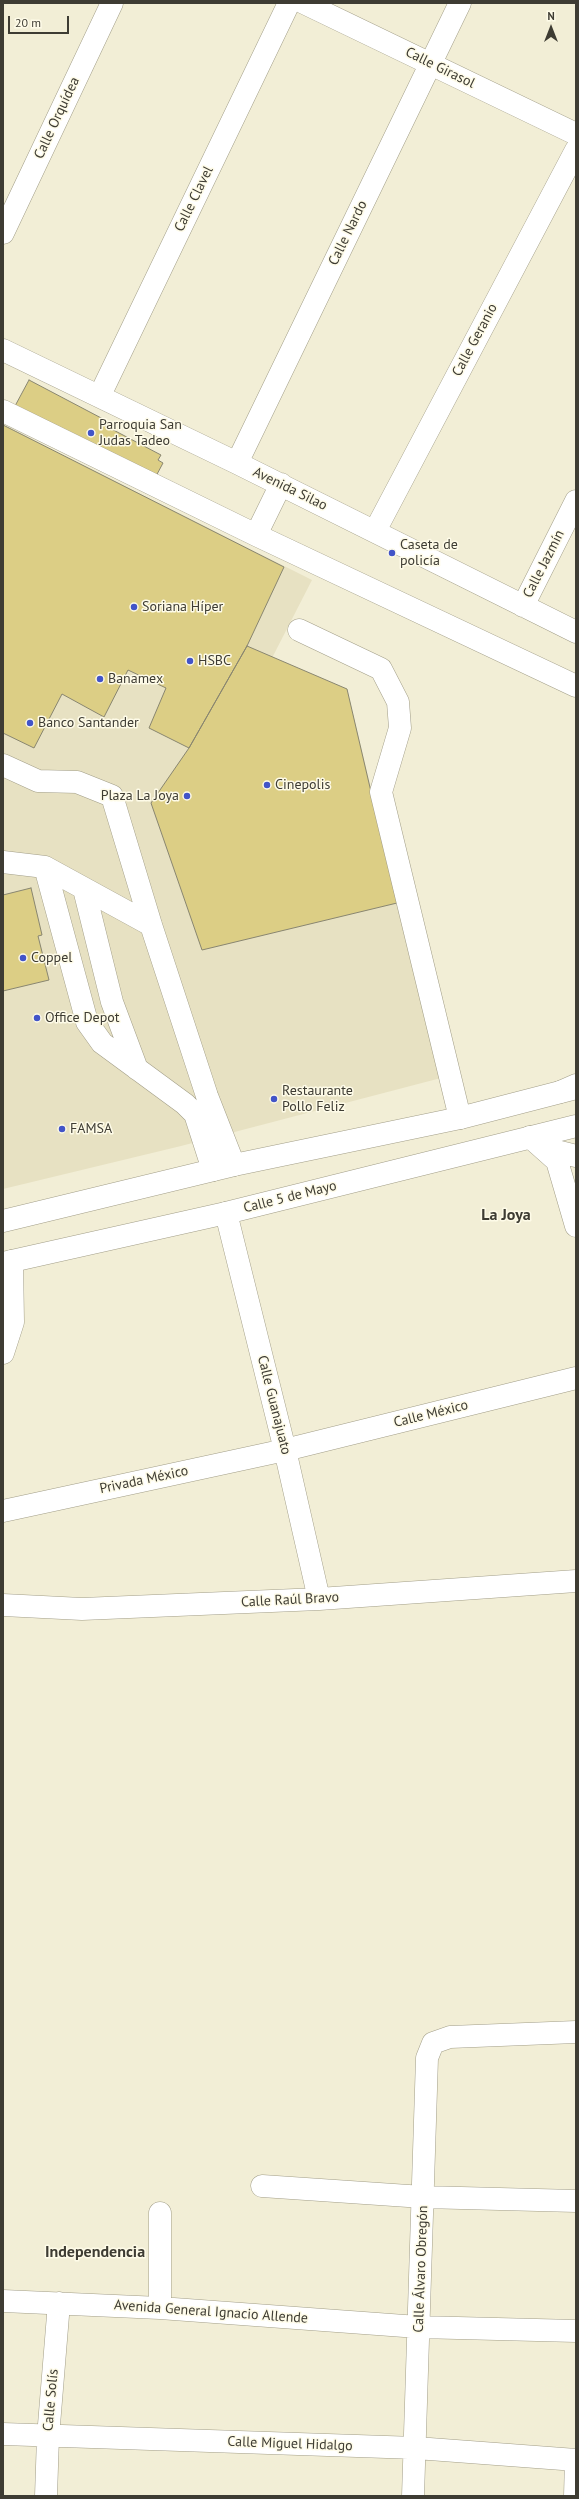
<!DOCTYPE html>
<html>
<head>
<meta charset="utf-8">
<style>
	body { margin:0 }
	#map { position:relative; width:579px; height:2499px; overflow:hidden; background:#f2eed6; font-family:"PT Sans",sans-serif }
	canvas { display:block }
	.frame { position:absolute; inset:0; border:4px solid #3e3c33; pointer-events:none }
	.north { position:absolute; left:531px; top:8px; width:40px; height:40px; -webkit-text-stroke:3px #fefbe8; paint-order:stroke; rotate:0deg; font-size:11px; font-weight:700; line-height:16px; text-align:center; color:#3e3c33 }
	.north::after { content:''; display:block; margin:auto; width:14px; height:18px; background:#3e3c33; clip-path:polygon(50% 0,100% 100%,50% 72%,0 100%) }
	.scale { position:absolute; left:8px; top:16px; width:61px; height:18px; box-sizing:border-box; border:2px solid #3e3c33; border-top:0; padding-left:5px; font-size:12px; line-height:14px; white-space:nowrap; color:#3e3c33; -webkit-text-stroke:3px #fefbe8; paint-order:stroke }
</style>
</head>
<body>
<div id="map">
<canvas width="579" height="2499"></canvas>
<div class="frame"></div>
<div class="north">N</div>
<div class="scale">20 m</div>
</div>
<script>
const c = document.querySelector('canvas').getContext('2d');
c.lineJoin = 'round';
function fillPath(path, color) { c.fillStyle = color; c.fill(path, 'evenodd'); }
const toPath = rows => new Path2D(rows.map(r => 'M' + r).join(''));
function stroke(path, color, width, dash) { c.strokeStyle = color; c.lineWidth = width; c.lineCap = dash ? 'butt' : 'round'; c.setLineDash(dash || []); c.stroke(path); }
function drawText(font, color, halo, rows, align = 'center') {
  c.font = font + ' "PT Sans",sans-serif'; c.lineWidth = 3; c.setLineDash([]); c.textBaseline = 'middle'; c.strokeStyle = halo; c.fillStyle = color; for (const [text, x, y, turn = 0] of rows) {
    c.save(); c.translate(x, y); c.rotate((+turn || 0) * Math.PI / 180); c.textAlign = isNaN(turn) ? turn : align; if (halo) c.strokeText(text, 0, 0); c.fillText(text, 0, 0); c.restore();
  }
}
const built = toPath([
	[3,425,312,580,272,658,347,689,441,1078,181,1146,3,1189]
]);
const building = toPath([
	[29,380,105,420,102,424,161,455,158,460,163,463,155,478,15,406,29,380],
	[3,425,284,567,247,646,189,748,149,728,166,688,128,670,104,717,62,694,34,748,3,733,3,425],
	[247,646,347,689,397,903,202,950,151,803,189,748,247,646],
	[31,888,42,935,38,936,49,980,3,991,3,895,31,888]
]);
const minor = toPath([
	[304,3,576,134],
	[3,233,112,3],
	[3,350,237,463,576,632],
	[100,395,289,3],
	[3,411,256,535,576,686],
	[237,463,460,3],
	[375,531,576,150],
	[256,535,281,484],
	[523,606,576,501],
	[299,630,381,669,398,702,400,728,381,792,460,1118],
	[3,765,38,781,77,782,112,796,151,925,207,1096,234,1165],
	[3,862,45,867,151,925],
	[45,867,87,1022,102,1043,185,1104,195,1114,213,1170],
	[84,889,112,1002,137,1069],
	[530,1137,557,1161,576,1226],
	[544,1148,576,1156],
	[226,1213,285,1450,319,1599],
	[3,1353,13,1322,12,1261],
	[3,1511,285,1450,576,1378],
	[3,1605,82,1609,319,1599,576,1581],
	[262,2186,423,2197,576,2201],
	[160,2213,160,2308],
	[3,2301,160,2308,418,2327,576,2331],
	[3,2434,416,2448,576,2460],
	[46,2496,48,2437,59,2303],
	[413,2496,427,2058,433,2043,450,2037,576,2032],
	[575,2496,576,2460]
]);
const major = toPath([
	[3,1221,234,1165,460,1118,576,1088],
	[3,1263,226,1213,576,1126]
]);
const highway = toPath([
	[560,1092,576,1085]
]);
const markers = [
	[91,433,4,"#4254c8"],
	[392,553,4,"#4254c8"],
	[134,607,4,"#4254c8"],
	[190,661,4,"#4254c8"],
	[100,679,4,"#4254c8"],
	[30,723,4,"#4254c8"],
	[267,785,4,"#4254c8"],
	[187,796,4,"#4254c8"],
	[23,958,4,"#4254c8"],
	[37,1018,4,"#4254c8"],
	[274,1099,4,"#4254c8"],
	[62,1129,4,"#4254c8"]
];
const streetNames = [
	["Calle Girasol",440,68,26],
	["Calle Orquídea",57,118,-65],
	["Calle Clavel",194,199,-64],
	["Calle Nardo",348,233,-64],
	["Calle Geranio",475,340,-62],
	["Avenida Silao",290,489,26],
	["Calle Jazmín",544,564,-63],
	["Calle 5 de Mayo",290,1197,-14],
	["Calle Guanajuato",274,1405,76],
	["Calle México",431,1414,-14],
	["Privada México",144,1480,-12],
	["Calle Raúl Bravo",290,1600,-3],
	["Calle Álvaro Obregón",421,2269,-88],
	["Avenida General Ignacio Allende",211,2312,4],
	["Calle Solís",51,2400,-85],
	["Calle Miguel Hidalgo",290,2444,2]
];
const poiNames = [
	["Parroquia San",99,425],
	["Judas Tadeo",99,441],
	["Caseta de",400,545],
	["policía",400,561],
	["Soriana Híper",142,607],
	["HSBC",198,661],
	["Banamex",108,679],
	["Banco Santander",38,723],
	["Cinepolis",275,785],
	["Plaza La Joya",179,796,"right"],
	["Coppel",31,958],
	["Office Depot",45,1018],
	["Restaurante",282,1091],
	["Pollo Feliz",282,1107],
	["FAMSA",70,1129]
];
const quarterNames = [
	["La Joya",506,1215],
	["Independencia",95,2252]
];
fillPath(built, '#e7e1c2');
fillPath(building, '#dcce85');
stroke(building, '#898670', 1);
stroke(minor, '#a29e88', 23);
stroke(major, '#a29e88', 23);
stroke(highway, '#a29e88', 23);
stroke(minor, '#fff', 22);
stroke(major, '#fff', 22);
stroke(highway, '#fff', 22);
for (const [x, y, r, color] of markers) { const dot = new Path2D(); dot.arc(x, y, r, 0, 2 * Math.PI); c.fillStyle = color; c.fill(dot); stroke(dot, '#fefbe8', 1.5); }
drawText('14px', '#3e3c33', '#fefbe8', streetNames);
drawText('14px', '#3e3c33', '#fefbe8', poiNames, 'left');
drawText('bold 16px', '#3e3c33', '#fefbe8', quarterNames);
</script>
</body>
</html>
